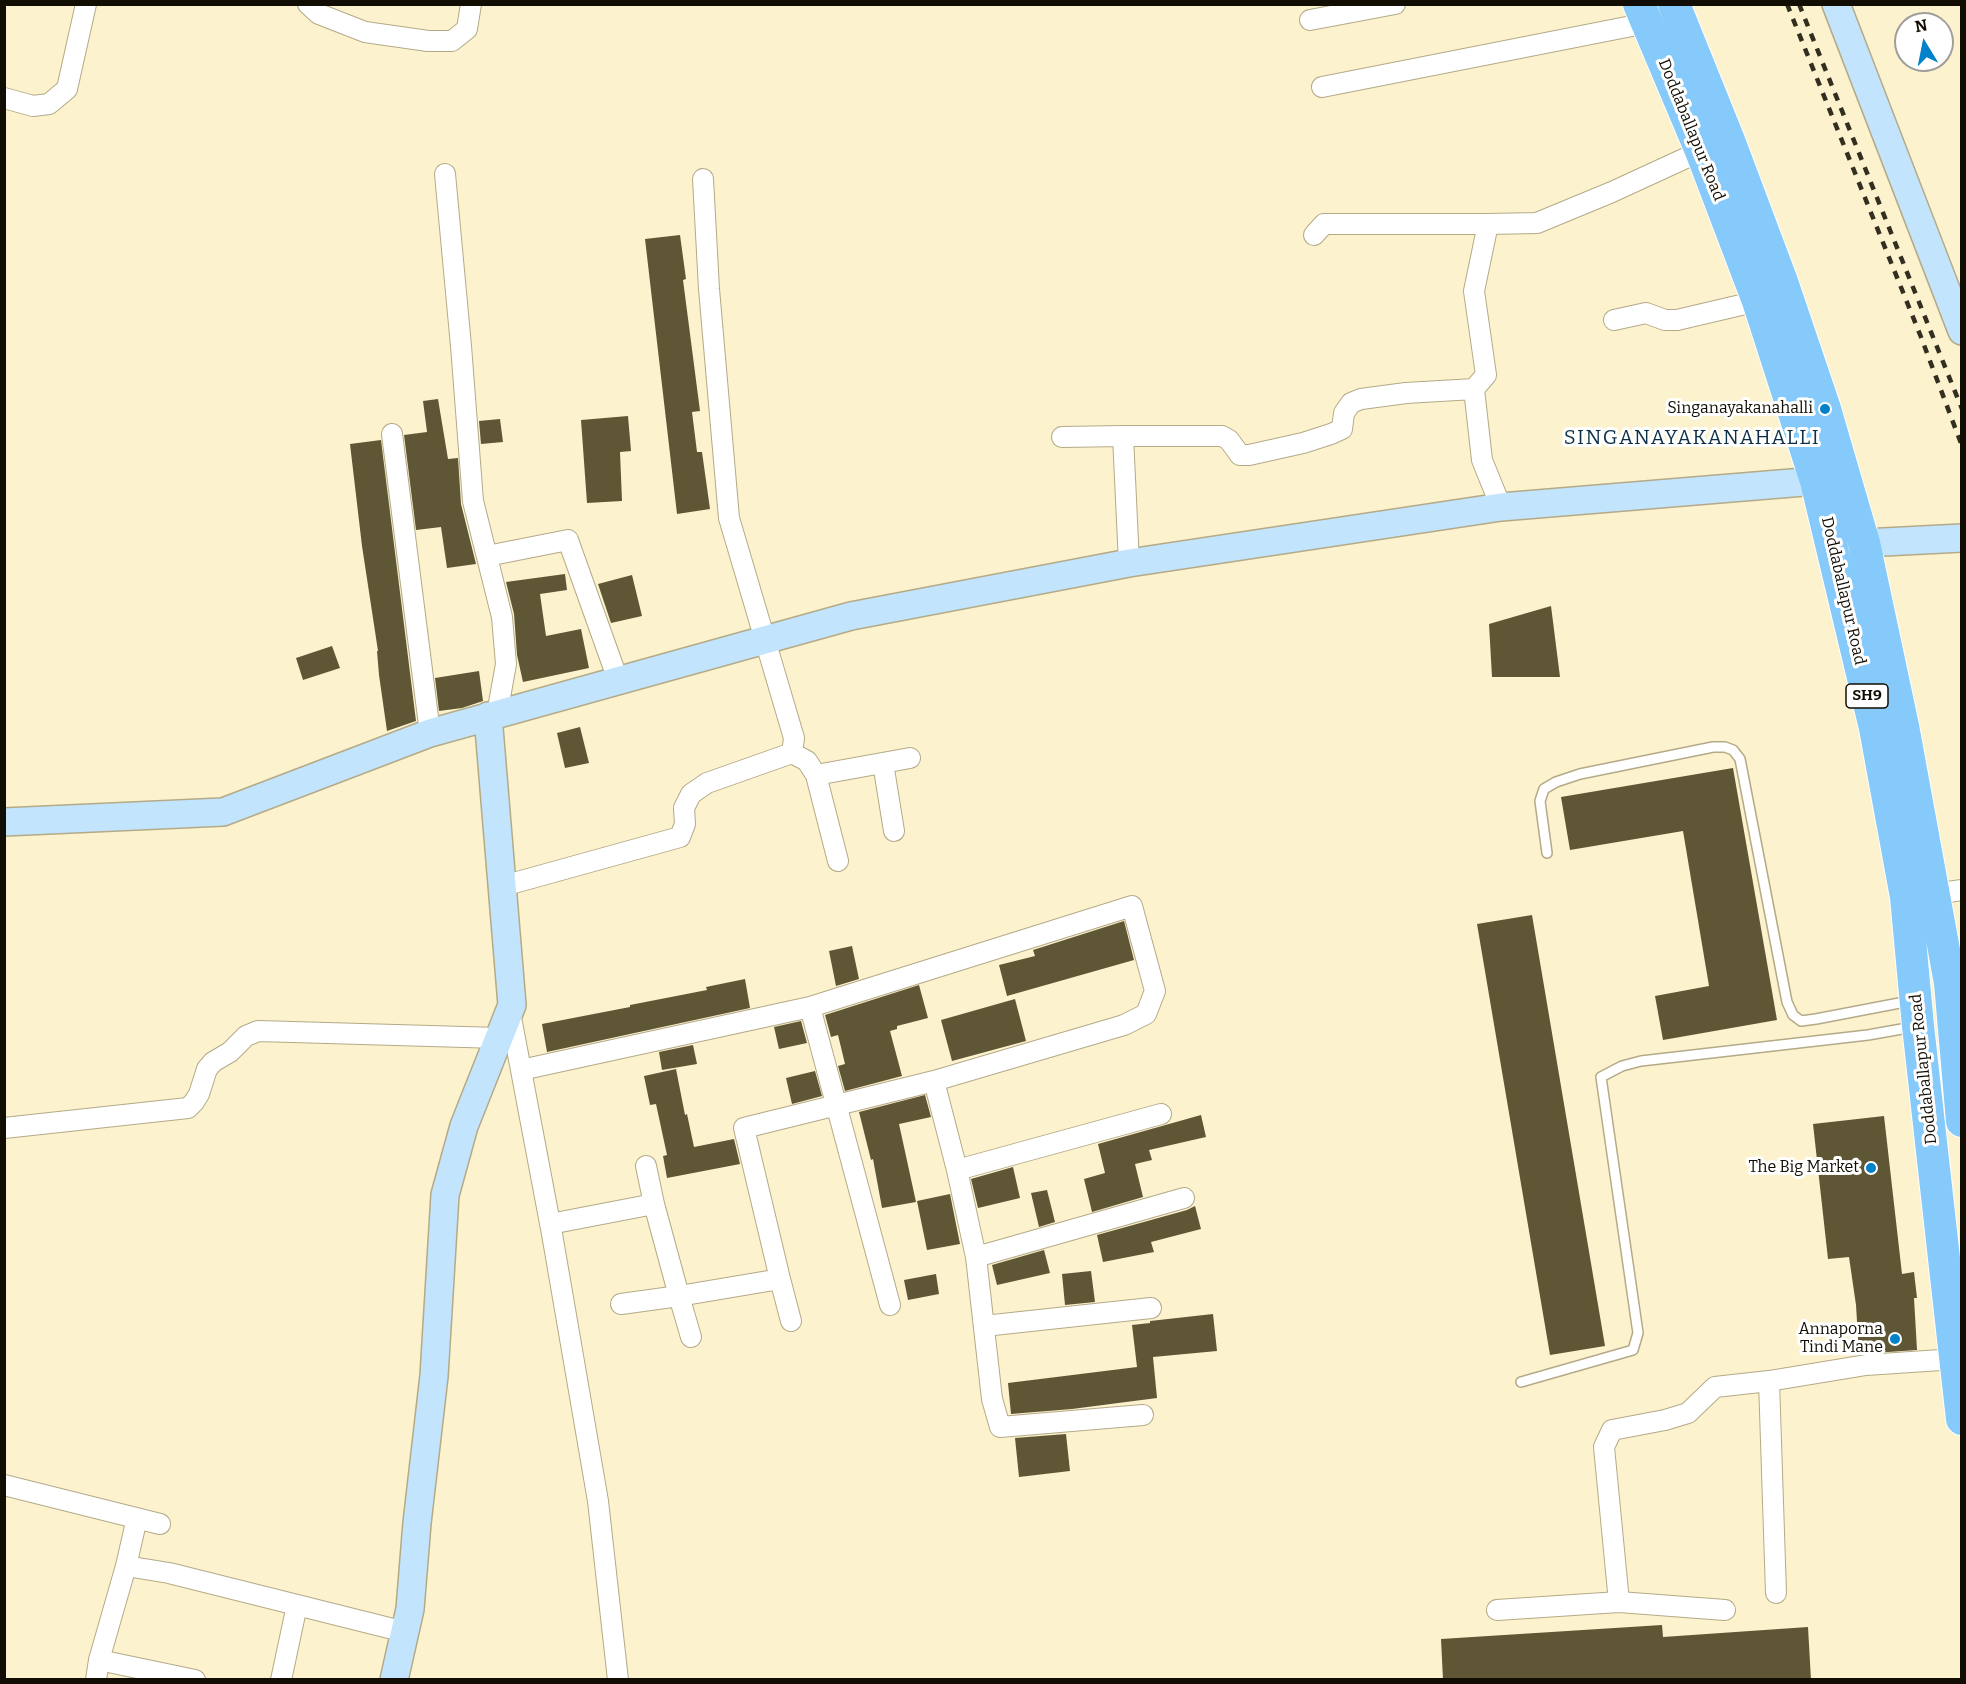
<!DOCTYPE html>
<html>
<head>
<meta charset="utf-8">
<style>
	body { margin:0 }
	#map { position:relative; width:1966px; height:1684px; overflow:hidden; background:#fcf2cd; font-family:Bitter,serif }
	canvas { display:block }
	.frame { position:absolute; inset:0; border:6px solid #110d03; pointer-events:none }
	.north { position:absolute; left:1894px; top:12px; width:60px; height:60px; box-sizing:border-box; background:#fff; border:2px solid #a09e9a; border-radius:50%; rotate:350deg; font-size:16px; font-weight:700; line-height:24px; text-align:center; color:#110d03 }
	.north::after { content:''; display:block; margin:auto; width:21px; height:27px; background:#0081c9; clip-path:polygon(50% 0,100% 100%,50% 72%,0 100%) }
</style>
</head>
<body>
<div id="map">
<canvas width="1966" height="1684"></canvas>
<div class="frame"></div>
<div class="north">N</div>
</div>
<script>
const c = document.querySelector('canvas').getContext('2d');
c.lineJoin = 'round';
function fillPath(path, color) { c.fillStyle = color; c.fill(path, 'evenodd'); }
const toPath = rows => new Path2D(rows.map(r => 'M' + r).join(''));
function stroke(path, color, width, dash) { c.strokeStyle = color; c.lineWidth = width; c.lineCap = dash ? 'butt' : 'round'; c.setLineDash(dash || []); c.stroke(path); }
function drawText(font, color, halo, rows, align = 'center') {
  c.font = font + ' Bitter,serif'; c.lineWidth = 6; c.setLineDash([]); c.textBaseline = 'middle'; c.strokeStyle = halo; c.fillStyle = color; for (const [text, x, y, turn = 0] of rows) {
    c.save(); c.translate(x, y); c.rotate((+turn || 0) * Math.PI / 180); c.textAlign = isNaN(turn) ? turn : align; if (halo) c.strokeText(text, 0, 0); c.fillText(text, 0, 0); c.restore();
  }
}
const building = toPath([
	[680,235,686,279,683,280,700,411,692,412,697,452,702,452,710,509,677,514,645,239],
	[438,399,448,459,458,458,461,504,476,564,447,568,441,527,416,530,404,435,427,432,423,401],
	[628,416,631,451,620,452,622,501,587,503,581,420],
	[500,419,503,442,481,444,479,421],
	[381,440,416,721,387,731,379,675,377,651,378,651,362,546,350,444],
	[565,574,567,590,540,594,546,636,581,629,589,668,523,682,517,655,514,614,506,582],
	[632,575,642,616,611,623,598,584],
	[1551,606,1560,677,1492,677,1489,624],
	[332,646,340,668,303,680,296,658],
	[479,671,483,701,462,708,439,711,435,678],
	[580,727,589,763,565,768,557,733],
	[1733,768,1777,1020,1663,1040,1655,996,1709,986,1683,831,1570,850,1561,797],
	[1532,915,1605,1346,1550,1355,1477,924],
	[1124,921,1134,960,1007,996,999,965,1035,956,1033,950],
	[852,946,859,979,836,986,829,951],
	[745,979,750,1008,547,1052,542,1024,630,1007,630,1005,707,990,706,987],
	[919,985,928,1018,897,1026,897,1029,890,1031,902,1076,845,1091,838,1066,845,1064,838,1035,831,1037,825,1015],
	[1015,999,1026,1041,952,1061,941,1020],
	[801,1021,807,1043,779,1049,774,1027],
	[693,1045,697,1064,662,1070,659,1052],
	[676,1069,685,1115,687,1114,694,1147,734,1139,740,1164,667,1178,663,1156,667,1155,656,1104,650,1105,644,1076],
	[815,1071,822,1096,792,1104,786,1078],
	[925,1095,931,1117,899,1124,916,1202,882,1208,873,1159,871,1160,859,1112],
	[1201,1115,1206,1137,1149,1150,1152,1160,1135,1164,1143,1197,1092,1212,1084,1179,1105,1173,1098,1144],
	[1884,1116,1902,1274,1914,1272,1917,1298,1914,1298,1917,1350,1859,1354,1856,1305,1849,1257,1828,1259,1813,1124],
	[1013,1167,1020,1198,978,1208,971,1179],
	[1047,1190,1055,1222,1039,1227,1031,1193],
	[950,1194,960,1244,927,1250,917,1201],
	[1195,1206,1201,1229,1151,1242,1154,1252,1103,1262,1097,1235,1187,1210],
	[1044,1250,1050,1273,997,1285,992,1265],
	[1091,1271,1095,1302,1065,1305,1062,1274],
	[936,1274,939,1294,908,1300,904,1280],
	[1213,1314,1217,1351,1153,1357,1157,1398,1072,1409,1011,1414,1008,1383,1137,1367,1132,1325,1150,1323,1150,1321],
	[1066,1434,1070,1471,1019,1477,1015,1438],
	[1662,1625,1663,1637,1808,1627,1811,1680,1443,1680,1441,1639]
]);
const lane = toPath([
	[1547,853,1540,801,1544,789,1556,782,1580,774,1713,747,1725,747,1733,750,1740,759,1787,1002,1793,1015,1801,1021,1816,1019,1910,1001],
	[1521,1382,1633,1350,1638,1333,1601,1077,1622,1066,1641,1061,1868,1035,1913,1027]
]);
const street = toPath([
	[308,4,319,14,365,32,428,41,452,41,467,29,471,4],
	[1310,20,1395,4],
	[1322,87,1647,23],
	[4,98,33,106,49,104,67,89,86,4],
	[445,174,461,346,473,501,502,617,506,664,497,714],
	[1314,235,1324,224,1488,224],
	[1614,320,1646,313,1665,320,1677,320,1758,301],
	[392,434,430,733],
	[1123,436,1222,436,1229,440,1240,455,1249,455,1303,443,1331,434,1342,429,1344,413,1351,403,1361,399,1406,393,1474,389],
	[1062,437,1123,436,1129,563],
	[1501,507,1482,460,1474,389,1486,375,1474,291,1488,224,1537,223,1612,192,1701,151],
	[487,556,568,540,618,680],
	[792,753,807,761,816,775,838,861],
	[883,763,894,831],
	[816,775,910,758],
	[503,886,680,837,685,824,684,808,691,794,707,783,792,753,794,738,729,518,709,289,703,179],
	[1934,894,1962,890],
	[810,1007,890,1305],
	[510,1012,552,1234,598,1501,618,1680],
	[521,1070,810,1007,1132,906,1155,991,1146,1014,1124,1025,934,1081],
	[4,1128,188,1108,194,1102,199,1094,207,1069,213,1062,230,1052,246,1036,258,1031,499,1038],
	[646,1166,654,1204],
	[957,1170,1161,1114],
	[550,1224,654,1204,679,1296,621,1304],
	[976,1257,1184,1198],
	[780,1279,791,1321],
	[984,1326,1151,1308],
	[691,1337,679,1296,780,1279,744,1128,934,1081,957,1170,976,1257,992,1399,1000,1427,1143,1415],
	[4,1485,160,1524],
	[126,1566,137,1518],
	[1776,1593,1769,1381,1866,1365,1956,1359],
	[1619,1602,1604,1447,1612,1430,1665,1420,1688,1413,1715,1387,1769,1381],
	[1497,1610,1619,1602,1725,1610],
	[96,1680,99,1660],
	[195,1680,99,1660,126,1566,169,1573,405,1632],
	[281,1680,297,1605]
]);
const secondary = toPath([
	[1836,4,1962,331],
	[1864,543,1962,538],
	[4,822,223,812,430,733,851,616,1129,563,1501,507,1816,481],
	[394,1680,410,1609,417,1523,434,1376,445,1195,464,1126,512,1005,488,716]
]);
const primary = toPath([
	[1639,4,1701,151,1758,301,1816,481,1875,728,1906,897,1918,1026,1962,1419],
	[1674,4,1730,143,1781,279,1825,409,1864,543,1903,726,1950,983,1962,1121]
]);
const rail = toPath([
	[1787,4,1921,337,1962,446],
	[1799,4,1962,409]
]);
const markers = [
	[1825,409,6,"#0081c9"],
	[1871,1168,6,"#0081c9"],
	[1895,1339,6,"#0081c9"]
];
const shields = [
	[1867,696,42]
];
const shieldNames = [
	["SH9",1867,696]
];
const streetNames = [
	["Doddaballapur Road",1691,130,68],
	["Doddaballapur Road",1843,591,77],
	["Doddaballapur Road",1924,1069,-96]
];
const poiNames = [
	["Singanayakanahalli",1813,409],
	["The Big Market",1859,1168],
	["Annaporna",1883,1330],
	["Tindi Mane",1883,1348]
];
const quarterNames = [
	["SINGANAYAKANAHALLI",1692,438]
];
fillPath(building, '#5f5636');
stroke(lane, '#b4aa88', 12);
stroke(street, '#b4aa88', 22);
stroke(secondary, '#b4aa88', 30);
stroke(primary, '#fff', 34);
stroke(lane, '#fff', 9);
stroke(street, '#fff', 20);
stroke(secondary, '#c2e5fd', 27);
stroke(primary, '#85cafa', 32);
stroke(rail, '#322e20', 4.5, [8, 8]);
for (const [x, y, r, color] of markers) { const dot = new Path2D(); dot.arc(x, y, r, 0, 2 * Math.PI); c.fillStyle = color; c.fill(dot); stroke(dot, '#fff', 2); }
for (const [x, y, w] of shields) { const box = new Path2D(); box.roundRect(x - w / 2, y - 12, w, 24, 4.5); c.fillStyle = '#fff'; c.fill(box); stroke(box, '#110d03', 1.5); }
drawText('bold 15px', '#110d03', null, shieldNames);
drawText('16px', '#110d03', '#fff', streetNames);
drawText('16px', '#110d03', '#fff', poiNames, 'right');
c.letterSpacing = '1.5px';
drawText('20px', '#0d2f48', '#fff', quarterNames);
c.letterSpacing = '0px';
</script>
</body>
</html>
